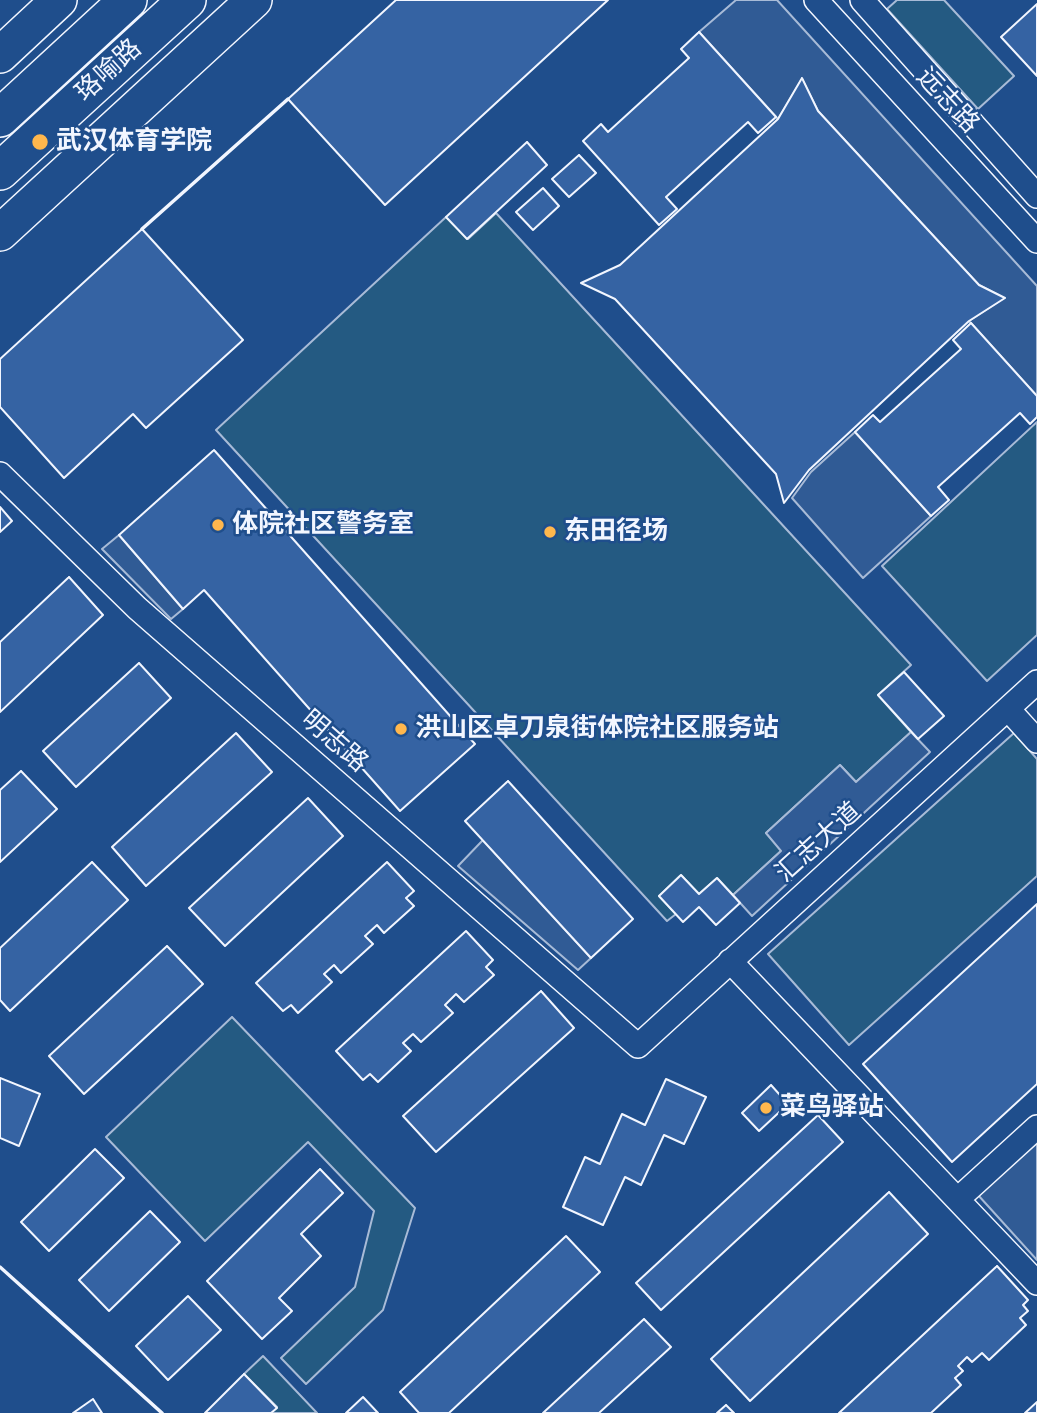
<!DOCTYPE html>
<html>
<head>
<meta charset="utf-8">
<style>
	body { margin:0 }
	canvas { display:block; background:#1f4e8c }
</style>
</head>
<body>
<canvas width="1037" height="1413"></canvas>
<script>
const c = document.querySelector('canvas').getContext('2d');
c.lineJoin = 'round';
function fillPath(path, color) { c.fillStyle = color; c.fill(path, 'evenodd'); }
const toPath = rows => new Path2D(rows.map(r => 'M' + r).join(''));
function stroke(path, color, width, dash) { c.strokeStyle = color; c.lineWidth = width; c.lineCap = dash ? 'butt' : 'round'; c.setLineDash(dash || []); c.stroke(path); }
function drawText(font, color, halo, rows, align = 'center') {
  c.font = font + ' Signika,"Noto Sans SC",sans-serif'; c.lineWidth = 5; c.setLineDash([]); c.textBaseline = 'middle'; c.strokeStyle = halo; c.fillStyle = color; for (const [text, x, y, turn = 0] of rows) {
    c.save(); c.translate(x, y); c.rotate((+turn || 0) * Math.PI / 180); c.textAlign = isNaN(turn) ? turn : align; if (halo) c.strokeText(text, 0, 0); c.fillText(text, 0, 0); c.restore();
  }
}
const green = toPath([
	[897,0,944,0,1014,76,978,109,887,9,897,0],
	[496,213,911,665,878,695,911,732,856,782,840,765,766,833,782,850,733,895,717,878,699,894,681,875,659,896,676,914,667,921,216,430,446,217,468,239,496,213],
	[1037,422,1037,635,987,681,882,566,1037,422],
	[1014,733,1037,759,1037,876,849,1045,768,954,1014,733],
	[232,1017,415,1208,383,1310,306,1384,281,1358,355,1287,374,1211,308,1142,205,1241,106,1137,232,1017],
	[263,1356,317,1413,271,1413,277,1407,244,1374,263,1356]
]);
const parking = toPath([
	[736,0,777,0,1037,286,1037,396,969,321,1004,298,979,285,902,202,818,111,802,79,778,119,699,32,736,0],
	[855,432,931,516,863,578,792,498,811,472,855,432],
	[119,535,183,609,171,619,102,549,119,535],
	[911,732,930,752,752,916,733,895,781,851,766,833,840,765,856,782,911,732],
	[483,840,591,958,578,970,458,866,483,840],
	[1037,1142,1037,1260,978,1195,1037,1142]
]);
const building = toPath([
	[396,0,608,0,385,205,288,99,396,0],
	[1037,4,1037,76,1001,37,1037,4],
	[699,32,776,117,758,133,748,122,666,197,677,209,659,225,583,141,601,124,608,132,689,58,681,49,699,32],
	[802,78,818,111,902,202,979,285,1005,298,969,321,809,470,784,503,776,474,615,299,581,283,620,265,778,119,802,78],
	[527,142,547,165,467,239,446,217,527,142],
	[579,155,596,173,569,197,552,179,579,155],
	[543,188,559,206,533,230,516,212,543,188],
	[142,229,243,340,146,428,133,414,64,478,0,407,0,359,142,229],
	[971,323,1037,396,1037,417,1030,424,1020,413,938,487,949,500,931,516,855,432,873,415,880,422,961,349,953,340,971,323],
	[214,450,475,744,400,811,204,590,183,609,119,535,214,450],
	[0,507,12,521,0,532,0,507],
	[69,577,103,615,0,712,0,642,69,577],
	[139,663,171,698,76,787,43,751,139,663],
	[904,672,944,716,918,739,878,695,904,672],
	[236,733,272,772,146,886,112,847,236,733],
	[21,771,57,809,0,862,0,790,21,771],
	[508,781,633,919,591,958,465,821,508,781],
	[308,798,343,836,225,946,189,908,308,798],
	[92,862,128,900,10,1011,0,1000,0,948,92,862],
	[387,862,414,891,406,898,414,906,384,933,377,925,365,936,373,944,341,973,334,965,324,974,332,982,298,1013,291,1005,283,1011,256,983,387,862],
	[681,875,699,894,717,878,740,903,716,925,699,907,683,922,659,896,681,875],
	[1037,904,1037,1084,952,1162,863,1064,1037,904],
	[466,931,493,960,486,967,494,975,464,1002,456,994,445,1005,453,1013,421,1042,413,1034,403,1043,411,1051,378,1082,370,1074,363,1080,336,1051,466,931],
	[167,946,203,984,84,1094,49,1056,167,946],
	[541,991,574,1028,436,1152,403,1116,541,991],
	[0,1078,40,1094,19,1146,0,1138,0,1078],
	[666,1079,706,1097,684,1144,664,1135,641,1185,625,1177,603,1225,563,1207,585,1157,600,1164,622,1114,645,1125,666,1079],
	[771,1085,788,1104,759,1131,742,1113,771,1085],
	[818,1115,843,1142,661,1310,636,1283,818,1115],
	[95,1149,124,1178,49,1251,21,1222,95,1149],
	[320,1169,343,1193,301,1234,321,1256,279,1298,292,1311,262,1339,207,1281,320,1169],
	[889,1192,928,1234,750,1401,711,1359,889,1192],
	[150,1211,180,1242,109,1311,79,1280,150,1211],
	[566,1236,600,1272,449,1413,419,1413,400,1392,566,1236],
	[997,1266,1028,1300,1023,1305,1028,1311,1020,1318,1026,1325,989,1360,982,1353,972,1362,967,1357,958,1366,963,1371,955,1378,961,1385,931,1413,839,1413,997,1266],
	[188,1296,221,1330,168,1380,136,1346,188,1296],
	[644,1319,671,1347,599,1413,543,1413,644,1319],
	[244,1374,277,1408,271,1413,205,1413,244,1374],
	[363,1397,378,1413,346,1413,363,1397],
	[93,1399,102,1413,73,1413,93,1399],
	[1037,1402,1037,1413,1025,1413,1037,1402],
	[726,1405,734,1413,717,1413,726,1405]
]);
const minor = toPath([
	[816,0,1037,241],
	[862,0,1037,196],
	[0,474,137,608,638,1046,1037,682],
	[1008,709,1037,741],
	[730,961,1037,1283],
	[959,1198,1037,1127]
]);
const primary = toPath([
	[0,55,59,0],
	[0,233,254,0]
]);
const trunk = toPath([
	[0,118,128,0],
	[0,171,187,0]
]);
const wall = toPath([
	[142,229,288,99],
	[0,1267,162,1413]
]);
const markers = [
	[40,142,9,"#ffb74d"],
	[218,525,7,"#ffb74d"],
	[550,532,7,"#ffb74d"],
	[401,729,7,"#ffb74d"],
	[766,1108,7,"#ffb74d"]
];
const streetNames = [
	["珞喻路",109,71,-42],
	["远志路",947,101,47],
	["明志路",334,742,41],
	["汇志大道",819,843,-42]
];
const poiNames = [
	["武汉体育学院",56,142],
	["体院社区警务室",232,525],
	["东田径场",564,532],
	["洪山区卓刀泉街体院社区服务站",415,729],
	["菜鸟驿站",780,1108]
];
fillPath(green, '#245a82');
stroke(green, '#a8bbd7', 2);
fillPath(parking, '#305b95');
stroke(parking, '#a8bbd7', 2);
fillPath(building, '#3563a3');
stroke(building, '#f2f6ff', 2);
stroke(minor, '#f2f6ff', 26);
stroke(primary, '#f2f6ff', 38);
stroke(trunk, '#f2f6ff', 40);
stroke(minor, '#1f4e8c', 23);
stroke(primary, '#1f4e8c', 35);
stroke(trunk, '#1f4e8c', 37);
stroke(wall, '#f2f6ff', 3.5);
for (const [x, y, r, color] of markers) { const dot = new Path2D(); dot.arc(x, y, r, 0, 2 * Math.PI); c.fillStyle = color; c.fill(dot); stroke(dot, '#1f4e8c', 2.5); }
drawText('26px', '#f2f6ff', '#1f4e8c', streetNames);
drawText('bold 26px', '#f2f6ff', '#1f4e8c', poiNames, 'left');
</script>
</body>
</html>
